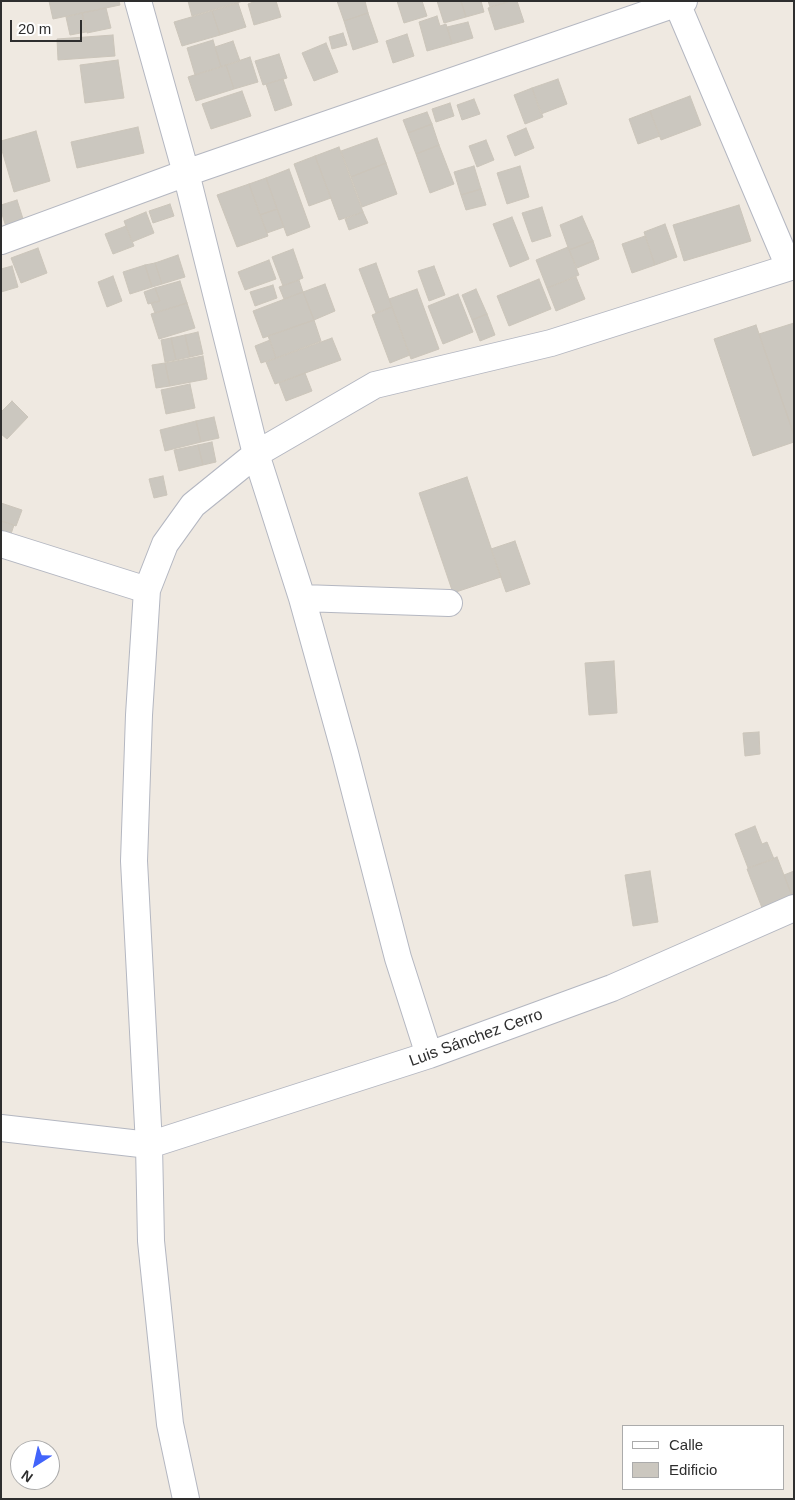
<!DOCTYPE html>
<html>
<head>
<meta charset="utf-8">
<style>
	body { margin:0 }
	#map { position:relative; width:795px; height:1500px; overflow:hidden; background:#efe9e1; font-family:Helvetica,sans-serif }
	canvas { display:block }
	.frame { position:absolute; inset:0; border:2px solid #2e2e2e; pointer-events:none }
	.legend { position:absolute; left:622px; top:1425px; width:162px; height:65px; box-sizing:border-box; background:#fff; border:1px solid #ababab; margin:0; padding:6px 9px; list-style:none; font-size:15px; color:#2e2e2e }
	.legend li { display:flex; align-items:center; gap:10px; height:25px }
	.legend b { width:25px; border:1px solid #ababab }
	.north { position:absolute; left:10px; top:1440px; width:50px; height:50px; box-sizing:border-box; background:#fff; border:1px solid #ababab; border-radius:50%; rotate:215deg; font-size:14px; font-weight:700; line-height:20px; text-align:center; color:#2e2e2e }
	.north::after { content:''; display:block; margin:auto; width:18px; height:22px; background:#4264fb; clip-path:polygon(50% 0,100% 100%,50% 72%,0 100%) }
	.scale { position:absolute; left:10px; top:20px; width:72px; height:22px; box-sizing:border-box; border:2px solid #2e2e2e; border-top:0; padding-left:6px; font-size:15px; line-height:18px; white-space:nowrap; color:#2e2e2e; -webkit-text-stroke:4px #fff; paint-order:stroke }
</style>
</head>
<body>
<div id="map">
<canvas width="795" height="1500"></canvas>
<div class="frame"></div>
<ul class="legend">
<li><b style="height:6px;background:#fff"></b>Calle</li>
<li><b style="height:14px;background:#cbc7bf"></b>Edificio</li>
</ul>
<div class="north">N</div>
<div class="scale">20 m</div>
</div>
<script>
const c = document.querySelector('canvas').getContext('2d');
c.lineJoin = 'round';
function fillPath(path, color) { c.fillStyle = color; c.fill(path, 'evenodd'); }
const toPath = rows => new Path2D(rows.map(r => 'M' + r).join(''));
function stroke(path, color, width, dash) { c.strokeStyle = color; c.lineWidth = width; c.lineCap = dash ? 'butt' : 'round'; c.setLineDash(dash || []); c.stroke(path); }
function drawText(font, color, halo, rows, align = 'center') {
  c.font = font + ' Helvetica,sans-serif'; c.lineWidth = 4.5; c.setLineDash([]); c.textBaseline = 'middle'; c.strokeStyle = halo; c.fillStyle = color; for (const [text, x, y, turn = 0] of rows) {
    c.save(); c.translate(x, y); c.rotate((+turn || 0) * Math.PI / 180); c.textAlign = isNaN(turn) ? turn : align; if (halo) c.strokeText(text, 0, 0); c.fillText(text, 0, 0); c.restore();
  }
}
const building = toPath([
	[49,1,119,1,120,5,53,19,49,1],
	[188,1,243,1,192,16,188,1],
	[256,1,276,1,281,17,254,25,248,4,256,1],
	[337,1,365,1,368,13,344,21,337,1],
	[397,1,422,1,427,16,404,23,397,1],
	[437,1,461,1,466,17,444,23,437,1],
	[461,1,481,1,484,12,466,17,461,1],
	[488,1,508,1,508,2,490,7,488,1],
	[511,1,517,1,524,22,495,30,488,8,511,1],
	[238,3,246,27,220,35,212,11,238,3],
	[106,8,111,28,87,33,82,13,106,8],
	[212,11,220,35,182,46,174,22,212,11],
	[82,13,86,32,70,35,66,17,82,13],
	[368,13,378,42,353,50,344,21,368,13],
	[437,16,440,26,446,24,452,44,427,51,419,22,437,16],
	[468,22,473,38,452,44,447,27,468,22],
	[343,33,347,45,332,49,329,37,343,33],
	[407,34,414,56,393,63,386,41,407,34],
	[113,35,115,56,58,60,57,39,113,35],
	[213,40,221,67,195,75,187,48,213,40],
	[233,41,240,61,221,67,215,47,233,41],
	[326,43,338,72,314,81,302,53,326,43],
	[279,54,287,78,263,85,255,61,279,54],
	[250,57,258,82,234,89,226,65,250,57],
	[118,60,124,98,85,103,80,65,118,60],
	[226,65,234,89,196,101,188,77,226,65],
	[283,79,292,105,275,111,266,84,283,79],
	[558,79,567,104,541,114,532,88,558,79],
	[532,88,543,117,525,124,514,95,532,88],
	[242,91,251,116,211,129,202,104,242,91],
	[690,96,701,125,661,140,650,111,690,96],
	[474,99,480,114,462,120,457,105,474,99],
	[450,103,454,116,436,122,432,109,450,103],
	[650,111,660,136,638,144,629,119,650,111],
	[427,112,432,124,408,133,403,120,427,112],
	[432,124,439,145,416,154,408,133,432,124],
	[138,127,144,153,77,168,71,142,138,127],
	[526,128,534,148,515,156,507,136,526,128],
	[36,131,50,181,14,192,1,147,1,141,36,131],
	[377,138,386,163,351,177,341,151,377,138],
	[486,140,494,160,477,167,469,146,486,140],
	[439,145,454,184,430,193,416,154,439,145],
	[339,147,363,212,339,220,315,156,339,147],
	[315,156,331,198,309,206,294,164,315,156],
	[386,163,397,194,362,207,351,177,386,163],
	[474,166,481,189,461,195,454,172,474,166],
	[520,166,529,197,507,204,497,173,520,166],
	[289,169,310,227,287,236,266,178,289,169],
	[266,178,277,209,260,215,249,184,266,178],
	[249,184,268,236,237,247,217,195,249,184],
	[481,189,486,205,466,210,461,195,481,189],
	[17,200,25,225,7,230,1,211,1,205,17,200],
	[170,204,174,216,153,223,149,211,170,204],
	[739,205,751,241,684,261,673,225,739,205],
	[542,207,551,236,532,242,522,213,542,207],
	[277,209,284,227,267,233,260,215,277,209],
	[146,212,154,233,132,242,124,221,146,212],
	[363,212,368,223,349,230,345,219,363,212],
	[582,216,593,241,569,250,560,225,582,216],
	[512,217,529,259,510,267,493,224,512,217],
	[665,224,677,257,655,265,644,232,665,224],
	[126,226,134,246,113,254,105,234,126,226],
	[645,236,655,265,632,273,622,244,645,236],
	[593,241,599,259,577,268,569,250,593,241],
	[568,247,579,275,547,288,536,260,568,247],
	[38,248,47,273,21,283,11,258,38,248],
	[293,249,303,278,283,286,272,257,293,249],
	[178,255,185,277,162,284,155,263,178,255],
	[269,260,276,279,245,290,238,272,269,260],
	[155,263,162,284,152,287,145,265,155,263],
	[376,263,392,307,376,313,359,269,376,263],
	[145,265,152,287,130,294,123,272,145,265],
	[12,266,18,287,1,292,1,269,12,266],
	[434,266,445,295,429,301,418,271,434,266],
	[113,276,122,301,107,307,98,282,113,276],
	[576,277,585,299,556,311,547,288,576,277],
	[539,279,551,309,509,326,497,296,539,279],
	[299,280,303,292,284,299,279,287,299,280],
	[180,281,187,303,155,313,151,303,160,301,155,288,180,281],
	[325,284,335,311,314,320,303,292,325,284],
	[273,285,277,298,255,306,250,292,273,285],
	[155,288,160,301,148,304,144,292,155,288],
	[417,289,439,349,411,359,389,299,417,289],
	[476,289,487,314,472,320,462,295,476,289],
	[303,292,314,320,263,338,253,311,303,292],
	[458,294,473,332,443,344,428,306,458,294],
	[187,303,195,328,159,339,151,314,187,303],
	[392,307,410,355,390,363,372,315,392,307],
	[487,314,495,335,480,341,472,320,487,314],
	[314,320,321,341,276,358,268,336,314,320],
	[794,323,794,435,759,334,794,323],
	[756,325,794,435,794,442,753,456,714,339,756,325],
	[198,332,203,354,190,357,185,335,198,332],
	[185,335,190,357,176,360,171,338,185,335],
	[171,338,176,360,165,362,161,340,171,338],
	[332,338,341,360,275,384,266,362,332,338],
	[270,340,276,358,261,363,255,346,270,340],
	[203,356,207,379,170,386,165,363,203,356],
	[165,363,170,386,156,388,152,365,165,363],
	[305,373,312,391,286,401,279,383,305,373],
	[190,384,195,408,166,414,161,390,190,384],
	[12,401,28,417,7,439,1,434,1,412,12,401],
	[214,417,219,438,201,442,196,421,214,417],
	[196,421,201,442,165,451,160,430,196,421],
	[212,442,216,462,203,465,198,445,212,442],
	[198,445,203,465,179,471,174,450,198,445],
	[163,476,167,495,154,498,149,479,163,476],
	[467,477,501,577,453,593,419,493,467,477],
	[1,503,22,510,16,526,1,521,1,503],
	[1,521,14,525,10,537,1,534,1,521],
	[515,541,530,584,506,592,491,549,515,541],
	[614,661,617,713,589,715,585,663,614,661],
	[759,732,760,754,745,756,743,733,759,732],
	[755,826,762,844,767,842,774,859,748,868,735,834,755,826],
	[777,857,794,901,764,913,747,869,777,857],
	[650,871,658,922,633,926,625,875,650,871],
	[794,871,794,901,784,875,794,871]
]);
const minor = toPath([
	[138,1,186,173,256,454,193,505,165,544,147,590,139,715,134,861,149,1145,151,1241,170,1424,186,1499],
	[676,1,789,267],
	[1,241,186,173,684,1],
	[1,544,147,590],
	[302,598,449,603],
	[429,1055,398,958,345,753,302,598,256,454,375,385,551,343,794,266],
	[1,1128,149,1145,429,1055,612,988,794,908]
]);
const streetNames = [
	["Luis Sánchez Cerro",476,1038,-20]
];
fillPath(building, '#cbc7bf');
stroke(building, '#cbc5ba', 1);
stroke(minor, '#b4b7c1', 28);
stroke(minor, '#fff', 26);
drawText('16px', '#2e2e2e', '#fff', streetNames);
</script>
</body>
</html>
